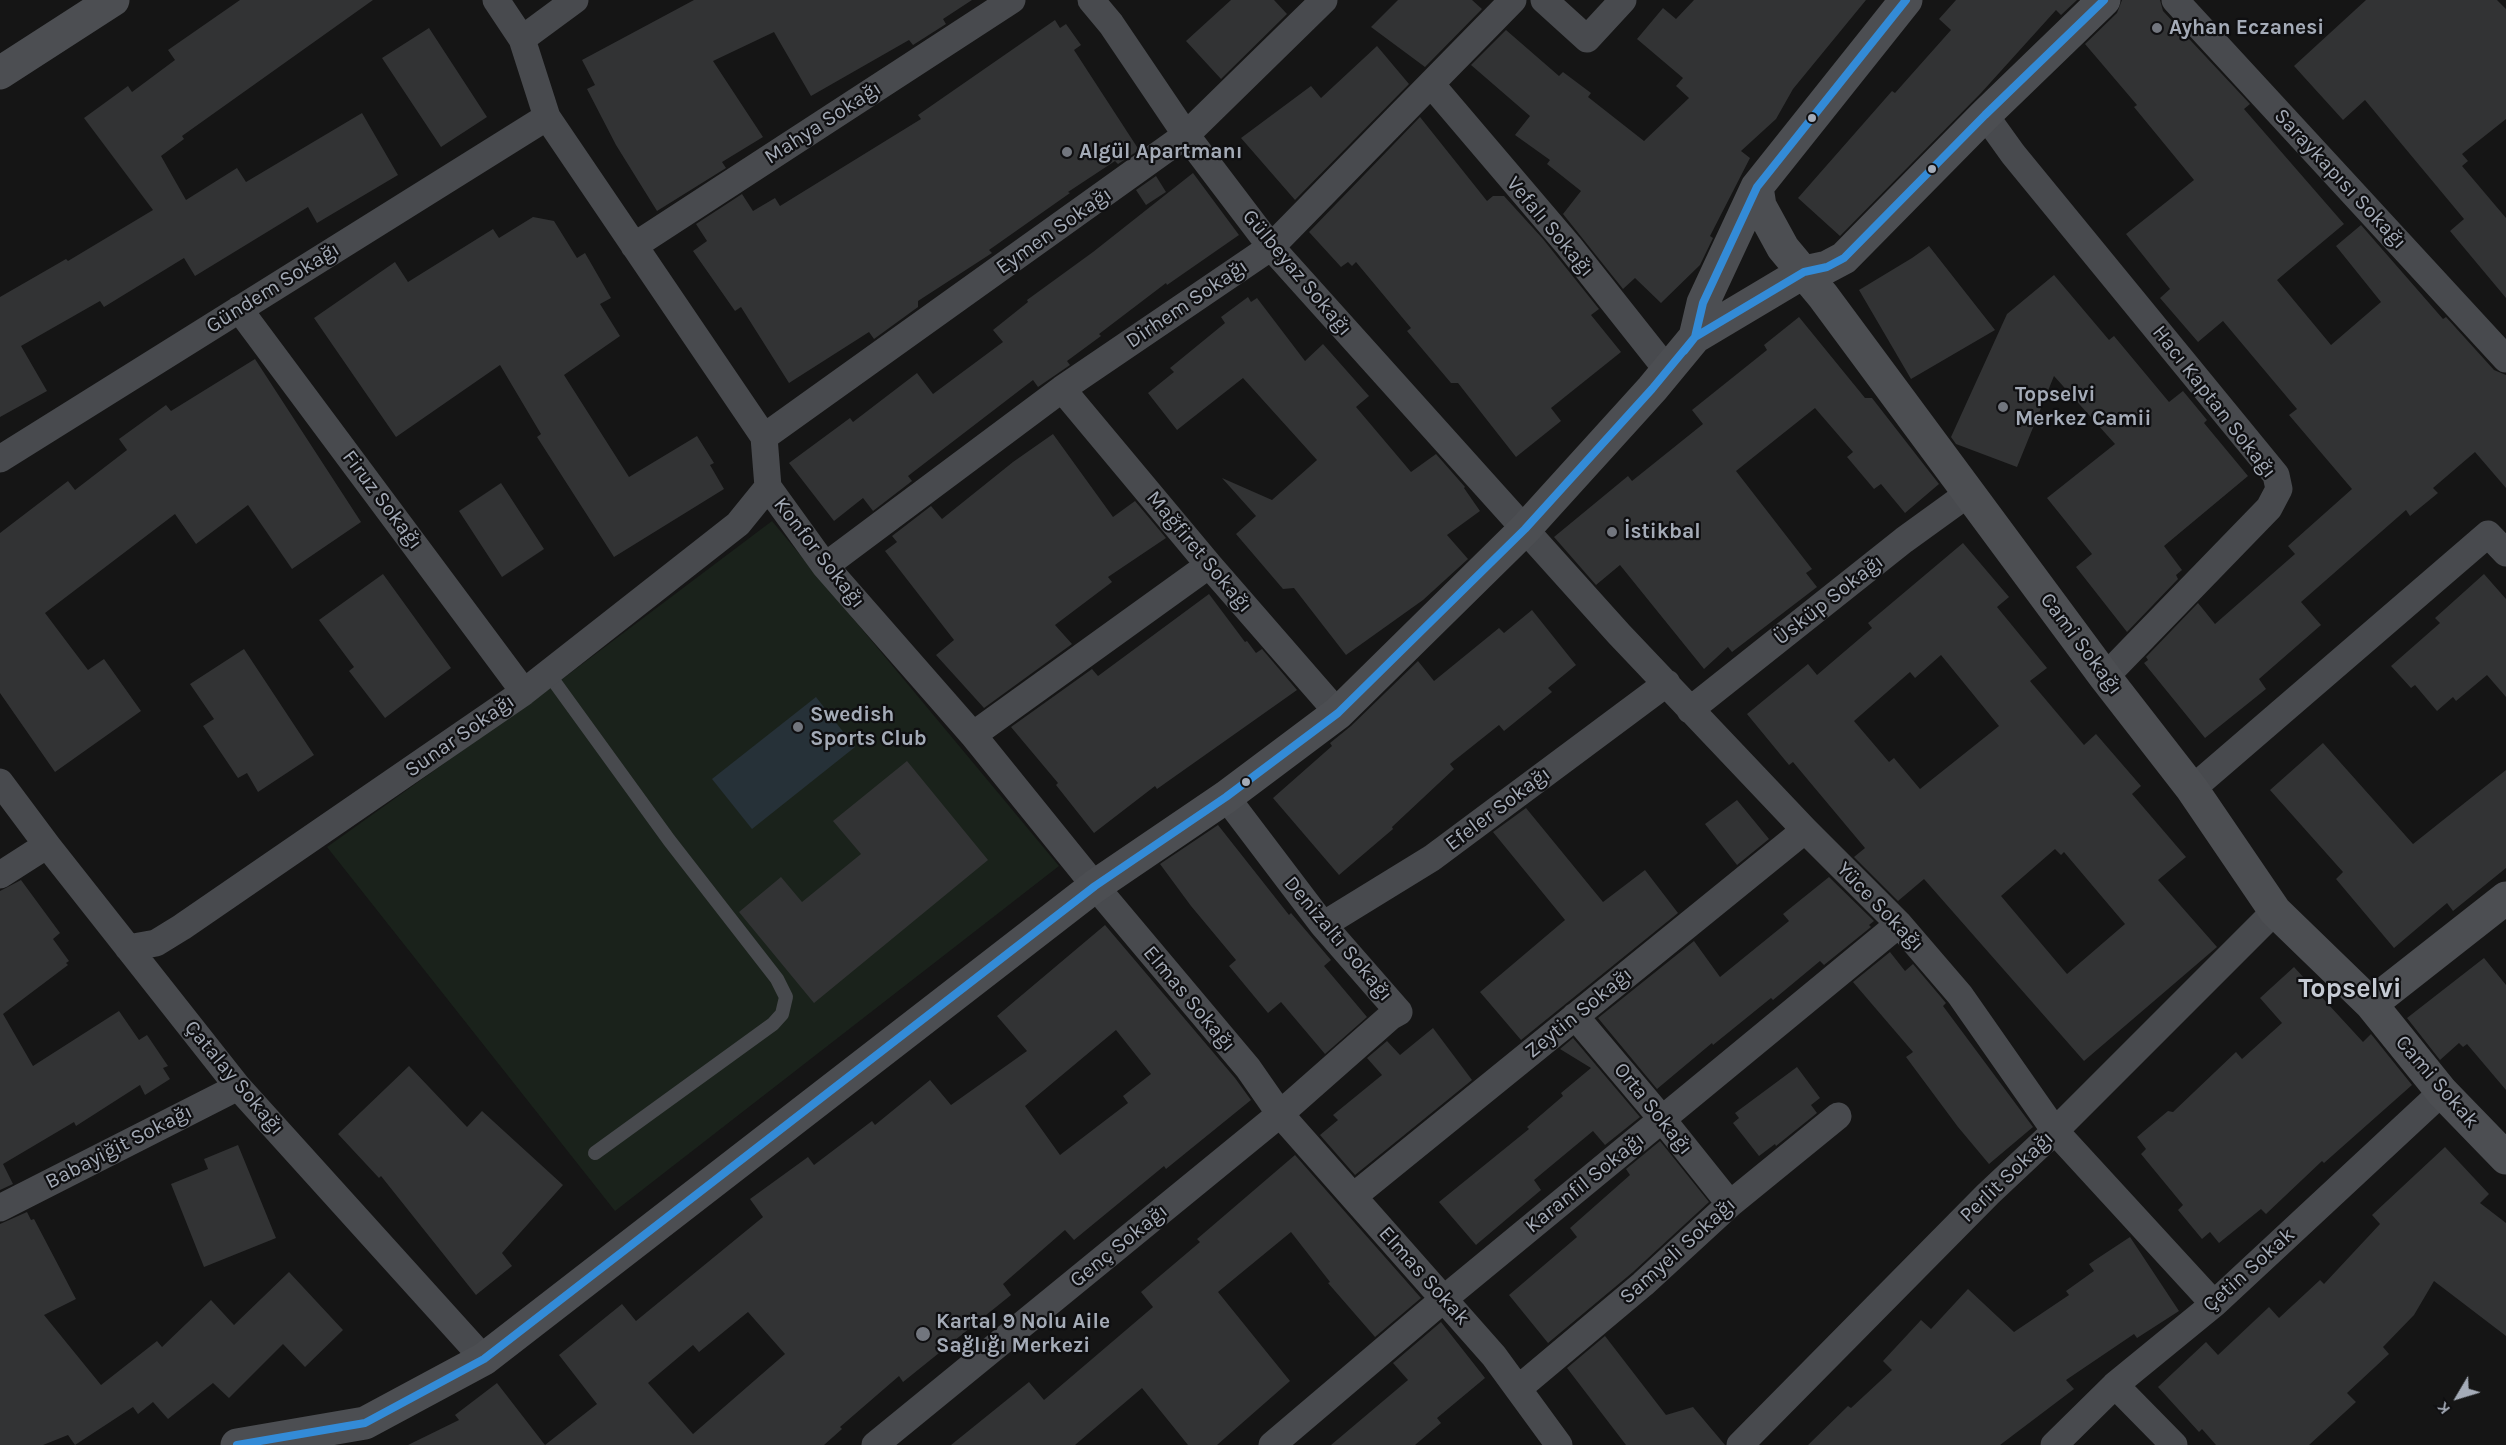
<!DOCTYPE html>
<html>
<head>
<meta charset="utf-8">
<style>
	body { margin:0 }
	#map { position:relative; width:2506px; height:1445px; overflow:hidden; background:#151515; font-family:Karla,sans-serif }
	canvas { display:block }
	.north { position:absolute; left:2428px; top:1367px; width:60px; height:60px; -webkit-text-stroke:4px #0f0f11; paint-order:stroke; rotate:232deg; font-size:16px; font-weight:700; line-height:24px; text-align:center; color:#a4abb7 }
	.north::after { content:''; display:block; margin:auto; width:21px; height:27px; background:#a4abb7; clip-path:polygon(50% 0,100% 100%,50% 72%,0 100%) }
</style>
</head>
<body>
<div id="map">
<canvas width="2506" height="1445"></canvas>
<div class="north">K</div>
</div>
<script>
const c = document.querySelector('canvas').getContext('2d');
c.lineJoin = 'round';
function fillPath(path, color) { c.fillStyle = color; c.fill(path, 'evenodd'); }
const toPath = rows => new Path2D(rows.map(r => 'M' + r).join(''));
function stroke(path, color, width, dash) { c.strokeStyle = color; c.lineWidth = width; c.lineCap = dash ? 'butt' : 'round'; c.setLineDash(dash || []); c.stroke(path); }
function drawText(font, color, halo, rows, align = 'center') {
  c.font = font + ' Karla,sans-serif'; c.lineWidth = 4.5; c.setLineDash([]); c.textBaseline = 'middle'; c.strokeStyle = halo; c.fillStyle = color; for (const [text, x, y, turn = 0] of rows) {
    c.save(); c.translate(x, y); c.rotate((+turn || 0) * Math.PI / 180); c.textAlign = isNaN(turn) ? turn : align; if (halo) c.strokeText(text, 0, 0); c.fillText(text, 0, 0); c.restore();
  }
}
const green = toPath([
	[772,521,1059,866,615,1211,327,847,561,680]
]);
const water = toPath([
	[816,697,855,747,752,829,712,779]
]);
const building = toPath([
	[240,0,373,0,182,136,184,139,161,156,186,200,237,168,246,182,362,113,398,175,317,223,308,207,195,276,184,258,104,307,100,301,21,346,47,391,0,417,0,297,66,259,68,261,153,210,84,118,128,86,132,92,175,60,168,50],
	[694,0,972,0,943,19,946,24,913,45,909,40,811,96,774,32,713,61,763,137,722,162,726,168,657,211,616,145,587,89,595,85,582,60],
	[1231,0,1274,0,1287,14,1221,79,1186,41],
	[1398,0,1472,0,1482,9,1425,67,1371,27],
	[1694,0,1866,0,1793,89,1776,119,1741,151,1750,158,1710,236,1713,238,1700,265,1661,303,1635,278,1623,289,1563,214,1581,191,1547,164,1550,160,1515,135,1530,116,1471,65,1506,30,1559,76,1563,72,1591,93,1588,97,1644,141,1689,98,1676,86,1683,78,1637,39,1663,8,1676,19],
	[1956,0,2077,0,2061,15,2056,10,1981,93,1840,236,1798,198,1892,91,1895,93,1951,30,1939,19],
	[2122,0,2160,0,2163,11,2250,104,2244,109,2344,224,2277,280,2331,345,2381,302,2336,246,2361,225,2443,319,2446,317,2494,370,2506,375,2506,488,2475,452,2433,488,2438,493,2410,516,2406,510,2301,602,2321,625,2259,679,2266,689,2205,738,2144,663,2148,660,2146,657,2198,603,2215,624,2295,554,2288,546,2352,489,2289,415,2297,409,2223,321,2198,342,2160,298,2170,289,2126,234,2194,180,2134,107,2137,105,2085,44,2117,13],
	[2366,0,2497,0,2506,9,2506,119,2462,154,2468,161,2462,166,2506,218,2506,298,2450,231,2464,219,2365,100,2343,120,2294,66],
	[1055,20,1060,28,1066,24,1081,45,1074,50,1139,150,1118,164,1115,161,1068,192,1070,193,989,250,992,253,918,301,918,307,874,339,869,332,789,383,741,307,735,311,693,251,707,241,696,224,742,194,753,211,775,198,780,206,921,119,918,115],
	[429,28,487,117,441,147,382,58],
	[1377,46,1409,84,1295,200,1241,138,1311,86,1321,98],
	[1420,117,1487,201,1493,196,1504,196,1543,239,1599,309,1591,315,1621,352,1551,408,1561,421,1516,457,1458,383,1451,383,1407,331,1411,328,1356,262,1352,266,1348,262,1341,267,1309,232],
	[1193,173,1239,235,1167,285,1166,283,1099,334,1101,336,1067,361,1070,365,1038,387,1033,380,908,476,912,481,873,511,863,498,834,521,789,463,850,418,853,422,917,373,933,394,1003,342,993,330,1028,302,1027,300,1093,252],
	[1156,176,1166,192,1146,205,1136,190],
	[533,217,554,221,577,258,585,253,611,298,600,304,620,336,564,375,629,477,697,436,714,463,710,465,724,489,614,557,537,437,541,434,500,365,396,437,314,318,395,262,408,282,493,229,499,238],
	[1929,246,1995,330,1911,379,1859,290,1912,258],
	[2054,275,2109,340,2114,336,2169,402,2183,391,2207,420,2204,423,2248,476,2164,546,2182,570,2176,575,2178,579,2127,632,2076,567,2092,554,2047,498,2115,444,2054,376,2017,467,1956,444,1951,437,2007,314],
	[1248,297,1251,302,1257,298,1305,361,1323,344,1369,396,1356,407,1411,472,1436,454,1465,487,1464,488,1480,511,1447,535,1468,559,1423,600,1346,655,1294,588,1283,589,1236,534,1256,516,1222,478,1272,500,1317,460,1243,378,1177,430,1148,393,1174,372,1170,368,1225,323,1221,317],
	[1799,317,1865,398,1872,398,1939,484,1905,513,1881,484,1874,489,1847,457,1853,452,1815,408,1736,471,1812,569,1806,573,1817,587,1732,652,1728,647,1704,669,1620,565,1596,585,1554,537,1628,476,1632,481,1703,424,1692,410,1767,350,1764,345],
	[255,359,361,522,292,569,248,505,196,544,175,514,45,613,88,670,104,659,141,711,55,772,0,693,0,533,68,481,75,490,127,450,119,439,166,405,171,411],
	[1053,434,1113,517,1135,501,1166,538,1108,577,1112,582,1055,625,1072,644,984,708,936,655,954,640,885,551,897,542,892,536,931,506,942,519,1013,462],
	[501,483,544,549,502,577,459,511],
	[1963,543,2009,597,1997,607,2047,668,2030,681,2084,745,2096,734,2141,786,2132,794,2186,857,2158,880,2217,947,2084,1061,1924,879,1898,901,1854,857,1865,848,1793,762,1789,765,1747,714,1808,664,1817,675,1872,628,1868,623],
	[1941,655,1999,726,1920,789,1894,758,1889,762,1854,721,1910,672,1915,678],
	[2055,849,2061,855,2064,852,2125,924,2067,974,2001,896],
	[383,574,451,668,385,718,349,671,354,667,319,620],
	[2484,574,2506,599,2506,697,2487,675,2456,701,2453,697,2437,711,2415,685,2411,688,2391,666,2440,623,2435,618],
	[1209,594,1245,642,1247,641,1256,653,1262,649,1297,690,1157,789,1155,786,1094,833,1056,785,1058,783,1011,727,1092,669,1098,676],
	[1532,610,1576,665,1548,688,1552,692,1504,731,1499,725,1450,764,1454,769,1392,827,1393,829,1339,875,1273,798,1332,746,1330,743,1351,726,1418,661,1434,681,1499,628,1504,633],
	[244,649,314,755,258,792,247,773,238,778,203,726,214,719,190,684],
	[2323,743,2413,844,2506,770,2506,868,2453,911,2447,903,2394,948,2336,879,2343,872,2270,790],
	[907,761,988,860,814,1003,739,912,781,877,802,902,861,854,833,821],
	[1737,800,1769,839,1737,865,1705,824],
	[1526,808,1603,902,1645,870,1678,913,1521,1040,1480,992,1565,920,1493,832],
	[1218,825,1289,915,1291,913,1331,960,1324,966,1367,1017,1325,1054,1281,1002,1268,1013,1229,966,1236,960,1191,906,1160,864],
	[1829,877,1874,921,1869,925,1871,927,1824,965,1820,961,1773,1000,1771,998,1713,1045,1712,1043,1657,1089,1598,1018,1694,941,1720,977,1789,921,1783,914],
	[21,880,60,933,53,939,69,961,66,963,68,965,3,1014,33,1066,119,1011,139,1040,147,1035,168,1066,163,1068,170,1079,145,1095,140,1085,76,1126,74,1122,3,1164,13,1184,0,1190,0,891],
	[1105,925,1235,1078,1251,1100,1166,1169,1164,1166,1074,1240,1065,1230,1003,1284,1011,1295,903,1382,899,1376,840,1427,842,1429,824,1445,408,1445,459,1420,455,1415,497,1383,545,1445,597,1404,559,1355,622,1304,636,1321,763,1217,750,1199,808,1157,814,1165,872,1121,875,1125,930,1080,951,1105,1027,1051,997,1016],
	[1116,1030,1151,1074,1123,1096,1128,1103,1060,1155,1025,1106],
	[748,1312,785,1354,693,1434,648,1383,693,1345,699,1352],
	[1890,952,1905,971,1913,964,1946,1003,1943,1006,2033,1127,1989,1164,1958,1127,1906,1057,1913,1052,1853,982],
	[2484,958,2506,985,2506,1090,2467,1044,2463,1047,2459,1043,2440,1060,2407,1018],
	[2294,967,2363,1042,2371,1034,2412,1085,2324,1163,2322,1161,2266,1214,2261,1209,2219,1243,2210,1232,2202,1239,2178,1210,2183,1205,2141,1154,2146,1149,2137,1137,2168,1111,2173,1112,2236,1052,2242,1059,2282,1023,2260,998],
	[1433,1028,1472,1080,1355,1175,1320,1135,1338,1120,1333,1115,1382,1075,1367,1058,1387,1041,1400,1055],
	[1573,1038,1640,1117,1605,1145,1593,1131,1534,1180,1541,1190,1476,1245,1439,1202,1529,1129,1527,1127,1563,1096,1561,1093,1591,1068,1560,1049],
	[409,1066,467,1127,482,1111,563,1185,502,1253,512,1266,476,1295,381,1176,379,1178,338,1134],
	[1797,1067,1820,1098,1811,1105,1817,1113,1776,1146,1775,1144,1759,1156,1733,1123,1739,1118,1735,1113],
	[1660,1141,1709,1202,1633,1272,1548,1343,1509,1295,1577,1237,1570,1228,1630,1175,1626,1169],
	[238,1145,276,1238,204,1267,171,1184,208,1169,204,1159],
	[2445,1147,2489,1194,2480,1203,2506,1223,2506,1336,2434,1281,2414,1315,2383,1347,2389,1354,2347,1393,2356,1402,2309,1445,2216,1445,2202,1429,2199,1432,2158,1387,2206,1342,2218,1355,2269,1307,2279,1318,2320,1280,2324,1284,2380,1224,2372,1215],
	[1295,1155,1421,1298,1375,1337,1328,1283,1330,1282,1291,1232,1218,1292,1290,1381,1217,1445,1188,1445,1142,1388,1075,1445,951,1445,1029,1382,1044,1400,1153,1307,1141,1292,1200,1242,1197,1239],
	[27,1212,31,1220,34,1219,76,1299,44,1315,101,1385,157,1341,162,1347,211,1300,234,1325,289,1272,343,1330,305,1367,283,1344,229,1398,213,1383,168,1419,153,1402,138,1414,133,1407,75,1445,68,1435,43,1445,0,1445,0,1224],
	[2130,1237,2179,1311,2137,1338,2134,1334,2066,1380,2074,1389,2000,1445,1808,1445,1848,1406,1851,1408,1892,1370,1883,1361,1921,1320,1931,1329,1968,1289,2014,1332,2069,1295,2066,1291,2094,1271,2089,1264],
	[1441,1322,1485,1378,1437,1418,1441,1423,1415,1445,1331,1445,1408,1380,1393,1363],
	[1605,1336,1666,1415,1693,1407,1725,1445,1626,1445,1567,1368]
]);
const lane = toPath([
	[548,673,669,840,777,979,786,997,782,1014,773,1024,595,1153]
]);
const street = toPath([
	[496,0,522,39,547,117,764,437,768,487,825,566,973,735,1095,886,1248,1068,1280,1114,1494,1356,1559,1445],
	[1091,0,1111,24,1186,135,1271,247,1619,634,1805,830,1899,924,1960,995,2055,1131,2214,1304],
	[1544,0,1587,39,1623,0],
	[2175,0,2506,359],
	[522,39,575,0],
	[1431,84,1569,246,1668,371],
	[1985,115,2013,154,2276,475,2279,489,2269,508,2105,677],
	[634,246,1012,0],
	[239,309,524,692],
	[1062,389,1209,565,1338,713],
	[764,437,1186,135,1324,0],
	[0,459,547,117],
	[825,566,1062,389,1271,247,1513,0],
	[1690,710,1904,540,1969,493],
	[973,735,1209,565],
	[0,782,47,845,238,1087,484,1359],
	[2192,789,2488,534,2506,553],
	[0,875,47,845],
	[1323,925,1432,858,1667,683],
	[128,948,156,943,182,927,524,692,738,524,768,487],
	[1575,1016,1662,1119,1730,1204],
	[1354,1196,1805,830],
	[0,1208,238,1087],
	[2115,1385,2174,1445],
	[1519,1388,1643,1284,1730,1204,1838,1116],
	[875,1445,1280,1114,1390,1017,1399,1012,1323,925,1226,797],
	[1272,1445,1445,1298,1899,924],
	[1740,1445,1988,1194,2055,1131,2275,911],
	[2054,1445,2115,1385,2214,1304,2442,1092]
]);
const secondary = toPath([
	[0,73,113,0],
	[1757,187,1760,206,1783,248,1823,296,2105,677,2192,789,2275,911,2371,1004,2442,1092,2506,1158],
	[1695,337,1703,303,1757,187,1906,0],
	[2371,1004,2506,898],
	[237,1445,365,1423,484,1359,1095,886,1226,797,1338,713,1525,529,1652,389,1695,337,1804,272,1827,267,1844,258,1985,115,2104,0]
]);
const bus1 = toPath([
	[1684,351,1695,337,1703,303,1757,187,1906,0],
	[237,1445,365,1423,484,1359,1095,886,1226,797,1338,713,1525,529,1652,389,1695,337,1804,272,1827,267,1844,258,1985,115,2104,0]
]);
const markers = [
	[2157,28,6,"#72767e"],
	[1812,118,5,"#a4abb7"],
	[1067,152,6,"#72767e"],
	[1932,169,5,"#a4abb7"],
	[2003,407,6,"#72767e"],
	[1612,532,6,"#72767e"],
	[798,727,6,"#72767e"],
	[1246,782,5,"#a4abb7"],
	[923,1334,8,"#72767e"]
];
const poiNames = [
	["Ayhan Eczanesi",2169,28],
	["Algül Apartmanı",1079,152],
	["Topselvi",2015,395],
	["Merkez Camii",2015,419],
	["İstikbal",1624,532],
	["Swedish",810,715],
	["Sports Club",810,739],
	["Kartal 9 Nolu Aile",936,1322],
	["Sağlığı Merkezi",936,1346]
];
const streetNames = [
	["Mahya Sokağı",823,123,-33],
	["Saraykapısı Sokağı",2340,179,47],
	["Vefalı Sokağı",1550,227,50],
	["Eymen Sokağı",1054,231,-35],
	["Gülbeyaz Sokağı",1297,273,50],
	["Gündem Sokağı",273,288,-32],
	["Dirhem Sokağı",1187,304,-34],
	["Hacı Kaptan Sokağı",2214,402,52],
	["Firuz Sokağı",382,500,53],
	["Mağfiret Sokağı",1199,552,50],
	["Konfor Sokağı",819,553,52],
	["Üsküp Sokağı",1829,600,-38],
	["Cami Sokağı",2081,644,53],
	["Sunar Sokağı",460,736,-35],
	["Efeler Sokağı",1498,809,-37],
	["Yüce Sokağı",1880,907,46],
	["Denizaltı Sokağı",1338,939,50],
	["Elmas Sokağı",1189,999,50],
	["Zeytin Sokağı",1579,1013,-39],
	["Çatalay Sokağı",234,1078,50],
	["Cami Sokak",2437,1082,49],
	["Orta Sokağı",1653,1109,51],
	["Babayiğit Sokağı",119,1147,-27],
	["Perlit Sokağı",2007,1177,-44],
	["Karanfil Sokağı",1585,1183,-39],
	["Genç Sokağı",1119,1246,-39],
	["Samyeli Sokağı",1678,1251,-42],
	["Çetin Sokak",2249,1270,-42],
	["Elmas Sokak",1424,1276,48]
];
const districtNames = [
	["Topselvi",2350,989]
];
fillPath(green, '#1a221b');
fillPath(water, '#263138');
fillPath(building, '#323334');
stroke(lane, '#484a4e', 14);
stroke(street, '#484a4e', 27);
stroke(secondary, '#4c4e52', 33);
stroke(bus1, '#338bd7', 8);
for (const [x, y, r, color] of markers) { const dot = new Path2D(); dot.arc(x, y, r, 0, 2 * Math.PI); c.fillStyle = color; c.fill(dot); stroke(dot, '#0f0f11', 2); }
drawText('bold 21px', '#a4abb7', '#0f0f11', poiNames, 'left');
drawText('21px', '#a4abb7', '#0f0f11', streetNames);
drawText('bold 27px', '#c5cad3', '#0f0f11', districtNames);
</script>
</body>
</html>
